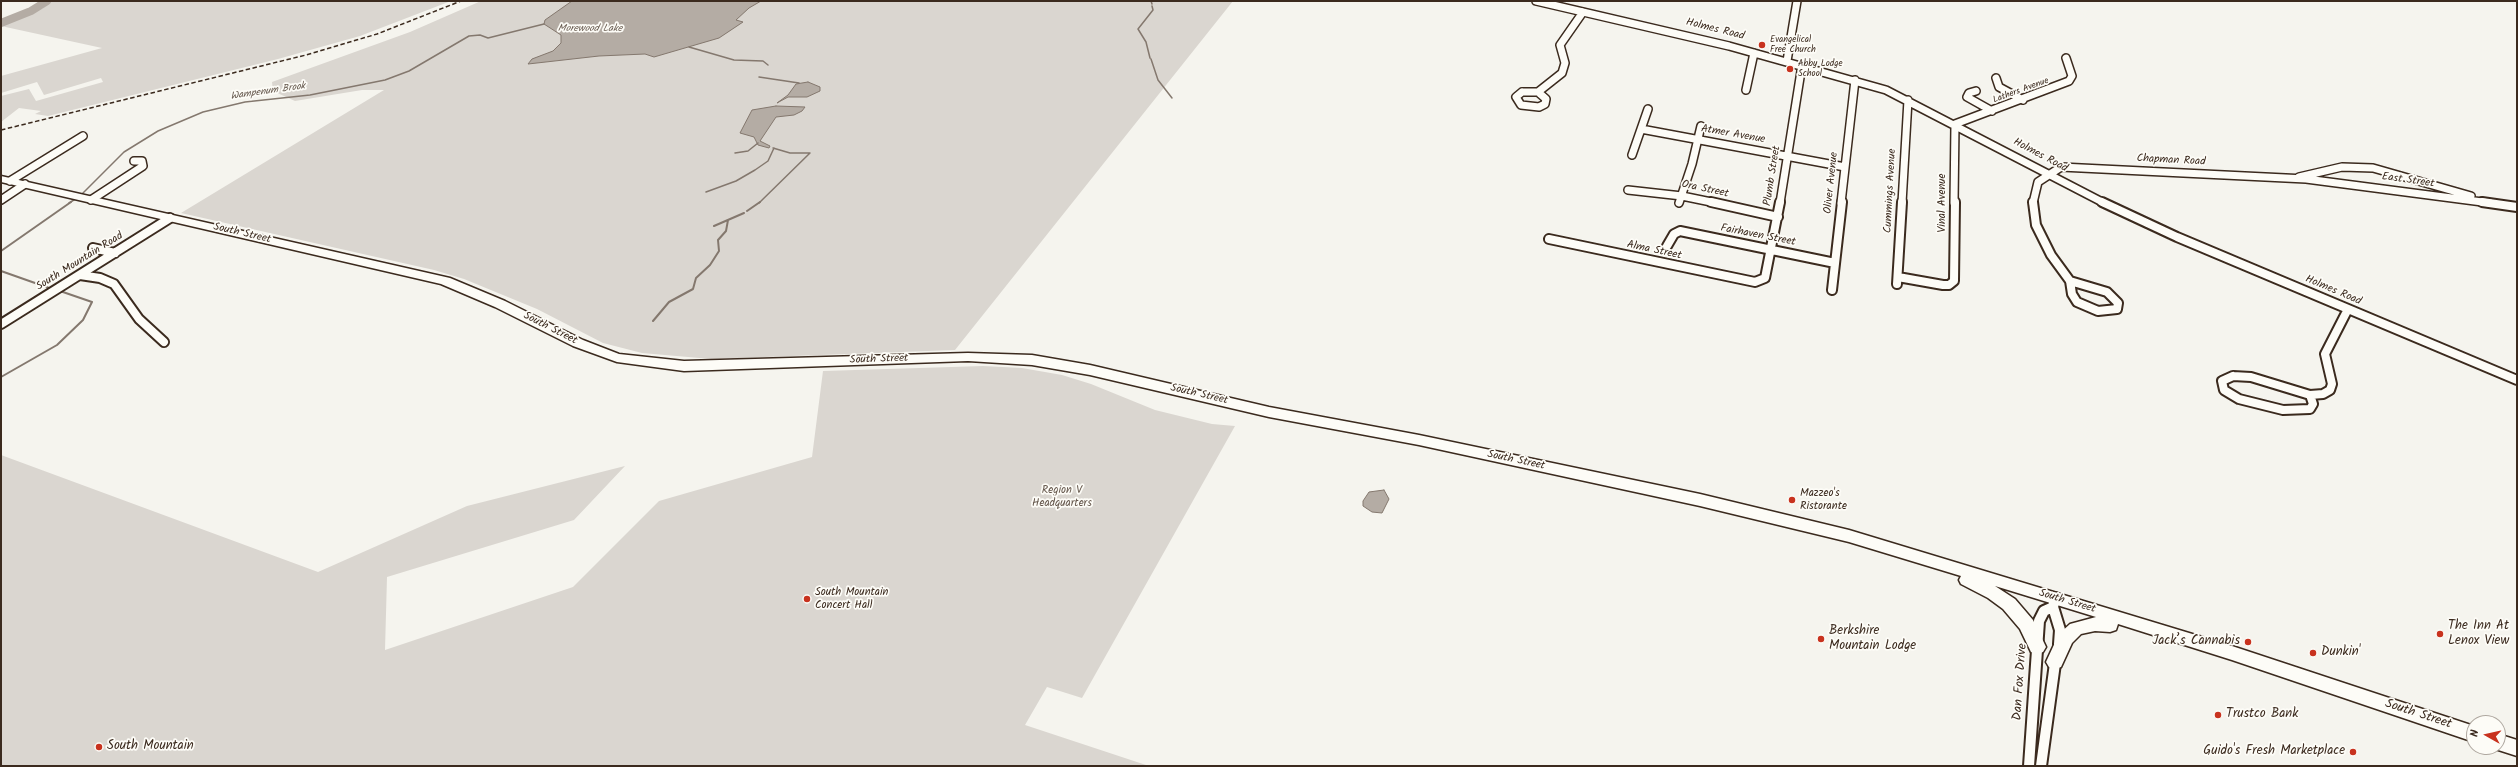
<!DOCTYPE html>
<html>
<head>
<meta charset="utf-8">
<style>
	body { margin:0 }
	#map { position:relative; width:2518px; height:767px; overflow:hidden; background:#f5f4ee; font-family:Kalam,sans-serif }
	canvas { display:block }
	.frame { position:absolute; inset:0; border:2px solid #3b2a1e; pointer-events:none }
	.north { position:absolute; left:2466px; top:715px; width:40px; height:40px; box-sizing:border-box; background:#fdfcf7; border:1px solid #afa8a0; border-radius:50%; rotate:278deg; font-size:11px; font-weight:700; line-height:16px; text-align:center; color:#3b2a1e }
	.north::after { content:''; display:block; margin:auto; width:14px; height:18px; background:#c8321e; clip-path:polygon(50% 0,100% 100%,50% 72%,0 100%) }
</style>
</head>
<body>
<div id="map">
<canvas width="2518" height="767"></canvas>
<div class="frame"></div>
<div class="north">N</div>
</div>
<script>
const c = document.querySelector('canvas').getContext('2d');
c.lineJoin = 'round';
function fillPath(path, color) { c.fillStyle = color; c.fill(path, 'evenodd'); }
const toPath = rows => new Path2D(rows.map(r => 'M' + r).join(''));
function stroke(path, color, width, dash) { c.strokeStyle = color; c.lineWidth = width; c.lineCap = dash ? 'butt' : 'round'; c.setLineDash(dash || []); c.stroke(path); }
function drawText(font, color, halo, rows, align = 'center') {
  c.font = font + ' Kalam,sans-serif'; c.lineWidth = 3.5; c.setLineDash([]); c.textBaseline = 'middle'; c.strokeStyle = halo; c.fillStyle = color; for (const [text, x, y, turn = 0] of rows) {
    c.save(); c.translate(x, y); c.rotate((+turn || 0) * Math.PI / 180); c.textAlign = isNaN(turn) ? turn : align; if (halo) c.strokeText(text, 0, 0); c.fillText(text, 0, 0); c.restore();
  }
}
const green = toPath([
	[52,1,451,1,360,36,278,59,48,116,35,114,41,111,19,108,1,122,1,96,29,89,36,101,103,82,101,78,44,95,37,82,1,93,1,76,102,48,1,26,43,8],
	[481,1,1233,1,955,350,711,359,642,353,603,343,537,309,464,279,434,270,181,213,384,90,362,90,295,101,273,91,272,82,410,32],
	[983,366,1022,368,1062,375,1091,384,1155,410,1212,424,1235,426,1082,698,1047,687,1025,725,1149,766,1,766,1,455,318,572,467,506,625,466,574,520,387,577,385,650,573,587,659,501,812,457,823,371]
]);
const water = toPath([
	[572,1,761,1,749,8,736,20,743,22,719,38,654,57,645,54,599,56,528,64,532,59,553,51,561,43,561,35,544,24,545,20,572,1],
	[808,82,820,87,820,91,807,97,788,97,777,103,788,95,796,84,808,82],
	[776,106,805,107,802,111,794,115,776,117,760,141,770,146,769,148,758,145,754,137,740,133,752,110,776,106],
	[1384,490,1389,499,1382,513,1372,512,1363,506,1363,501,1369,492,1384,490]
]);
const streamFar1 = toPath([
	[1151,1,1152,4],
	[689,47,734,60,763,61,768,65],
	[1150,58,1146,42,1138,29,1153,10,1152,6],
	[1151,59,1158,80,1172,98],
	[759,77,799,83],
	[735,153,748,151,758,143],
	[706,192,736,181,755,170,768,161,774,148],
	[81,195,124,152,158,131,203,112,245,102,310,95,385,80,409,71,469,36,480,35,488,38,544,24],
	[69,203,77,198],
	[759,203,810,153,790,153,773,148]
]);
const stream = toPath([
	[747,211,760,202],
	[714,226,744,213],
	[1,251,71,202],
	[1,271,52,289],
	[653,321,669,302,693,289,696,278,710,265,719,251,718,240,726,231,728,220],
	[1,377,57,345,83,320,92,302,60,291]
]);
const river = toPath([
	[1,23,31,11,47,1]
]);
const minorFar2 = toPath([
	[1536,1,1729,46,1886,90,2104,203],
	[1787,61,1797,1],
	[1996,78,1999,87,2023,100],
	[1746,90,1754,53],
	[1976,91,1969,93,1967,97,1992,111],
	[1522,92,1538,92,1546,99,1545,104,1539,107,1521,105,1516,97,1522,92],
	[1538,92,1562,73,1565,63,1560,45,1583,12],
	[1641,129,1845,167],
	[1632,155,1648,109],
	[2299,177,2342,167,2373,168,2471,196],
	[10,181,83,136],
	[1628,190,1682,196,1716,203],
	[1,200,25,184],
	[91,200,143,166,142,161,134,161],
	[1679,203,1692,164,1701,126],
	[1780,203,1802,65],
	[1841,203,1855,80],
	[1902,203,1908,100],
	[1954,203,1955,124,2069,81,2072,76,2066,58],
	[2033,203,2038,182,2061,167,2306,179,2490,203]
]);
const minorFar1 = toPath([
	[1711,202,1778,217],
	[2033,202,2036,225,2051,255,2070,281],
	[2102,202,2177,237,2517,380],
	[2482,202,2517,207],
	[1549,239,1755,282,1765,278,1780,202],
	[1667,246,1674,234,1680,231,1835,263],
	[93,248,115,253],
	[80,275,100,278,114,284,139,319,164,342],
	[1898,277,1943,285,1949,285,1954,281,1955,202],
	[2070,281,2107,292,2118,303,2117,309,2098,311,2077,302,2072,294,2070,281],
	[1897,284,1902,202],
	[1832,290,1842,202],
	[1,324,170,218],
	[2233,376,2251,377,2310,395,2313,404,2310,409,2283,410,2239,399,2224,390,2222,381,2233,376],
	[2310,395,2323,394,2330,390,2332,384,2325,354,2347,311]
]);
const minor = toPath([
	[2055,598,2053,607,2060,630,2059,644],
	[2029,766,2039,621,2044,611,2053,607],
	[2041,766,2056,656]
]);
const highway = toPath([
	[1,176,450,278,505,301,583,340,619,354,684,361,968,353,1032,355,1090,365,1269,407,1419,435,1700,494,1849,530,2232,646,2474,726,2474,742,2232,660,2118,624,2116,630,2110,632,2095,631,2081,634,2072,643,2061,667,2055,669,2049,667,2046,662,2059,634,2070,624,2096,617,1995,586,2015,599,2033,620,2046,647,2043,652,2037,654,2031,652,2020,629,2003,609,1988,598,1961,584,1959,580,1961,576,1849,542,1700,506,1419,445,1269,417,1090,375,1032,365,968,361,684,371,617,362,573,346,495,307,441,284,1,182,1,176],
	[2498,734,2517,740,2517,756,2492,748,2498,747,2498,734]
]);
const rail = toPath([
	[1,130,306,55,377,34,461,1]
]);
const markers = [
	[1762,45,4,"#c8321e"],
	[1790,69,4,"#c8321e"],
	[1792,500,4,"#c8321e"],
	[807,599,4,"#c8321e"],
	[2440,634,4,"#c8321e"],
	[1821,639,4,"#c8321e"],
	[2248,642,4,"#c8321e"],
	[2313,653,4,"#c8321e"],
	[2218,715,4,"#c8321e"],
	[99,747,4,"#c8321e"],
	[2353,752,4,"#c8321e"]
];
const farPoinames = [
	["Evangelical",1770,40],
	["Free Church",1770,50],
	["Abby Lodge",1798,64],
	["School",1798,74]
];
const farStreetnames = [
	["Lathers Avenue",2021,91,-20]
];
const farWaternames = [
	["Morewood Lake",590,29],
	["Wampenum Brook",268,92,-8]
];
const streetNames = [
	["Holmes Road",1715,30,14],
	["Atmer Avenue",1733,135,10],
	["Holmes Road",2040,156,28],
	["Chapman Road",2171,161,3],
	["Plumb Street",1773,176,-81],
	["East Street",2408,181,8],
	["Oliver Avenue",1832,183,-84],
	["Ora Street",1705,190,12],
	["Cummings Avenue",1891,191,-87],
	["Vinal Avenue",1943,203,-90],
	["South Street",242,234,13],
	["Fairhaven Street",1758,236,11],
	["Alma Street",1654,251,12],
	["South Mountain Road",80,262,-32],
	["Holmes Road",2333,291,23],
	["South Street",550,329,27],
	["South Street",879,360,-2],
	["South Street",1199,395,13],
	["South Street",1516,461,12],
	["South Street",2067,602,17]
];
const parkNames = [
	["Region V",1062,491],
	["Headquarters",1062,504]
];
const poiNames = [
	["Mazzeo's",1800,494],
	["Ristorante",1800,507],
	["South Mountain",815,593],
	["Concert Hall",815,606]
];
const nearPoinames = [
	["The Inn At",2448,627],
	["Lenox View",2448,642],
	["Berkshire",1829,632],
	["Mountain Lodge",1829,647],
	["Jack’s Cannabis",2240,642,"right"],
	["Dunkin'",2321,653],
	["Trustco Bank",2226,715],
	["South Mountain",107,747],
	["Guido's Fresh Marketplace",2345,752,"right"]
];
const nearStreetnames = [
	["Dan Fox Drive",2021,682,-86],
	["South Street",2418,715,18]
];
fillPath(green, '#dad6d0');
fillPath(water, '#b4aca4');
stroke(water, '#84786e', 1);
stroke(streamFar1, '#84786e', 1.5);
stroke(stream, '#84786e', 2);
stroke(river, '#b4aca4', 8);
stroke(minorFar2, '#3b2a1e', 10);
stroke(minorFar1, '#3b2a1e', 12);
stroke(minor, '#3b2a1e', 14);
stroke(highway, '#3b2a1e', 3);
stroke(minorFar2, '#fdfcf7', 7);
stroke(minorFar1, '#fdfcf7', 8);
stroke(minor, '#fdfcf7', 10);
fillPath(highway, '#fdfcf7');
stroke(rail, '#3b2a1e', 1.5, [4.5, 2.5]);
for (const [x, y, r, color] of markers) { const dot = new Path2D(); dot.arc(x, y, r, 0, 2 * Math.PI); c.fillStyle = color; c.fill(dot); stroke(dot, '#fdfcf7', 1.5); }
drawText('9px', '#3b2a1e', '#fdfcf7', farPoinames, 'left');
drawText('9px', '#3b2a1e', '#fdfcf7', farStreetnames);
drawText('italic 10px', '#65584d', '#fdfcf7', farWaternames);
drawText('11px', '#3b2a1e', '#fdfcf7', streetNames);
drawText('11px', '#63554a', '#fdfcf7', parkNames);
drawText('11px', '#3b2a1e', '#fdfcf7', poiNames, 'left');
drawText('13px', '#3b2a1e', '#fdfcf7', nearPoinames, 'left');
drawText('13px', '#3b2a1e', '#fdfcf7', nearStreetnames);
</script>
</body>
</html>
